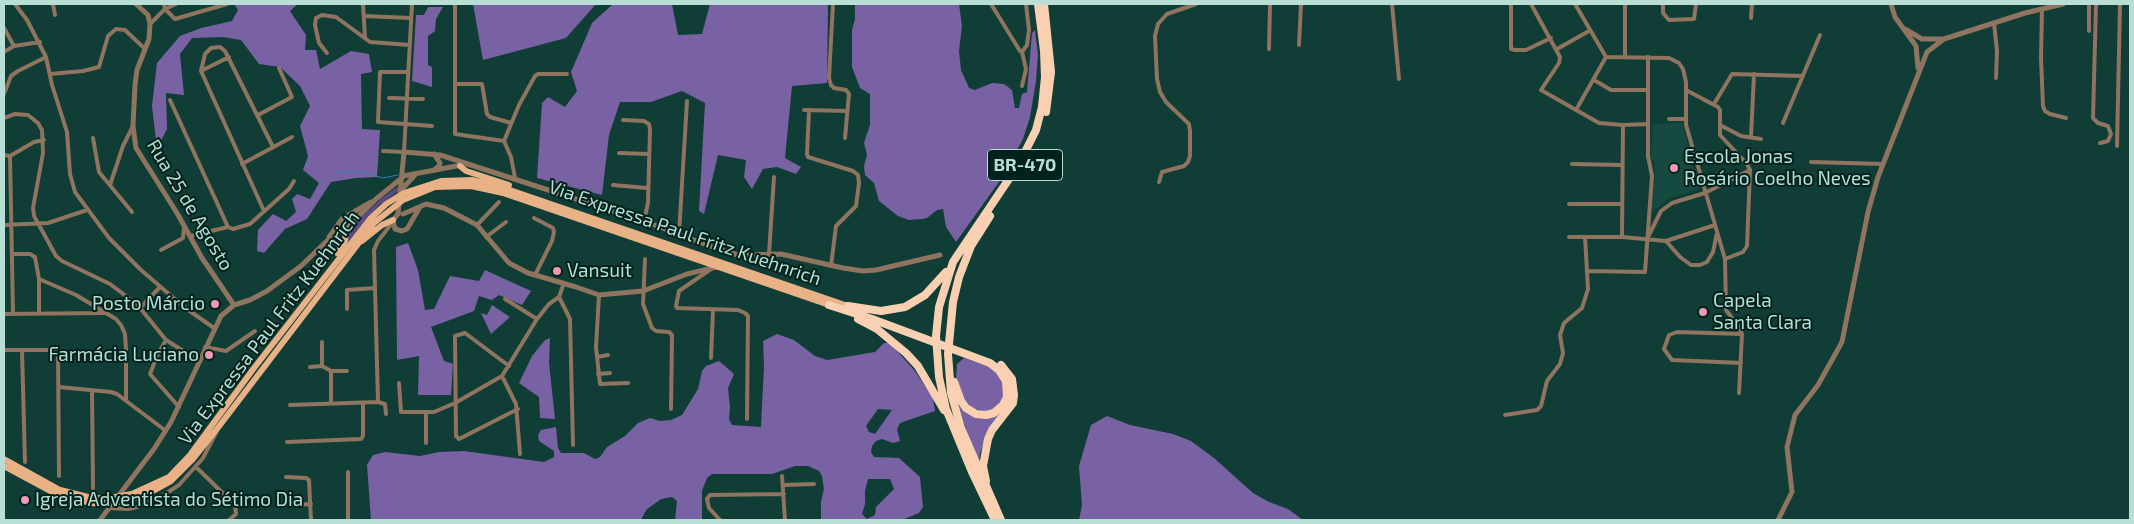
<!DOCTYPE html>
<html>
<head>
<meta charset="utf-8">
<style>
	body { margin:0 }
	#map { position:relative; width:2134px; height:524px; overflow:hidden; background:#103d35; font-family:"Exo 2",sans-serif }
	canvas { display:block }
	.frame { position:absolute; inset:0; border:5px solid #b8ded5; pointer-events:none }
</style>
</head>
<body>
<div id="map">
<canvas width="2134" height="524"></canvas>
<div class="frame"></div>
</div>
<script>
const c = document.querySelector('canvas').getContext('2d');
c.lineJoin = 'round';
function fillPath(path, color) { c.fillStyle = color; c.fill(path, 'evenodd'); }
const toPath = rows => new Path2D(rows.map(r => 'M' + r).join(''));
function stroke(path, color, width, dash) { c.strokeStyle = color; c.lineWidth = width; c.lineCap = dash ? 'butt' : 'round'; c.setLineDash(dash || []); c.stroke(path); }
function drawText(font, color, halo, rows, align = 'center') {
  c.font = font + ' "Exo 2",sans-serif'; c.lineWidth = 4; c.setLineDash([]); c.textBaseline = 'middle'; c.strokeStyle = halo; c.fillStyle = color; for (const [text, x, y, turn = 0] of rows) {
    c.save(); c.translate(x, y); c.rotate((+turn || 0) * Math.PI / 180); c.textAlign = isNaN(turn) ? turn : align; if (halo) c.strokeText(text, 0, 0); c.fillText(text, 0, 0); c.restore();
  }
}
const built = toPath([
	[1682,122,1699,189,1668,199,1651,212,1655,175,1655,161,1651,159,1653,125]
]);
const green = toPath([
	[397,187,400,190,379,205,347,243,348,230,382,198]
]);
const forest = toPath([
	[234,4,298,4,290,11,306,35,305,50,316,50,320,69,351,51,369,54,372,72,361,74,362,129,380,130,377,177,356,178,331,182,307,219,285,229,264,253,257,251,258,230,273,214,286,221,296,212,292,199,297,194,310,199,319,183,303,170,308,156,300,126,310,106,300,86,280,67,259,64,241,40,223,37,192,38,180,54,184,95,166,93,167,129,157,149,152,106,157,63,180,36,201,28,232,21,238,10],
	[473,4,596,4,566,38,483,60],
	[613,4,672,4,678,35,702,34,710,4,828,4,827,83,792,86,785,158,801,167,796,174,777,167,763,169,752,189,744,177,746,160,718,155,704,214,699,211,705,103,682,91,651,102,620,102,609,135,602,195,537,178,542,103,548,97,565,107,577,91,571,72,592,23],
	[855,4,959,4,962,26,959,51,961,70,969,88,975,90,992,83,1004,84,1012,90,1015,108,1019,108,1022,94,1027,92,1032,33,1035,30,1038,55,1036,81,1030,117,1023,139,999,182,956,242,946,227,943,209,937,210,927,218,922,219,909,220,898,216,879,201,874,183,865,175,864,166,867,155,864,143,870,125,870,94,860,88,852,67,852,30,855,19],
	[428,7,443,7,436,19,435,31,428,36,428,65,432,67,432,87,412,81,416,15,424,15],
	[408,243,418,270,425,310,434,309,450,276,479,281,485,270,531,291,522,305,499,295,492,300,479,296,474,311,431,327,444,361,453,364,451,395,418,395,419,356,397,360,396,247],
	[492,305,510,317,491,334,481,313,487,315],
	[777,334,794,340,815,356,827,360,875,352,884,343,890,343,915,371,933,398,935,411,900,423,897,429,900,441,893,443,882,439,876,441,872,446,871,452,874,457,899,458,920,477,923,507,919,513,902,520,821,520,821,501,824,489,822,476,819,471,808,466,795,466,772,474,712,474,707,478,702,491,702,520,675,520,677,501,672,497,661,499,646,510,641,520,371,520,367,465,373,455,385,452,420,456,439,452,464,451,544,462,554,457,554,451,539,441,538,435,541,430,556,427,558,448,561,453,584,453,595,459,600,457,607,447,625,436,638,423,650,418,660,421,671,420,682,415,698,389,702,371,706,366,719,361,734,374,728,388,730,407,729,419,732,425,761,427,764,366,763,341],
	[878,409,892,410,875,434,869,432,866,426],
	[868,479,890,479,894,489,876,507,875,515,867,519,862,514,865,504,865,491],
	[550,338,549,363,555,419,540,418,539,397,519,383,532,356,545,340],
	[964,358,988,366,998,373,1004,380,1004,396,1002,402,992,411,983,411,972,408,964,403,956,380,957,364],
	[1010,390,1011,401,988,432,980,453,979,462,970,442,958,405,972,415,994,415],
	[1107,416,1130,425,1173,434,1191,441,1214,458,1253,493,1269,502,1288,509,1303,520,1079,520,1082,505,1079,466,1091,425]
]);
const stream = toPath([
	[338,173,358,171,383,178,398,175]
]);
const minor = toPath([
	[15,4,27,20,46,57,52,85,67,132,70,174,75,192,109,238,141,270,184,307,214,328],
	[53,4,55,15],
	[164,4,165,9,175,19,227,4],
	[363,4,365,38],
	[455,4,455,134,504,141],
	[833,4,829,78,831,85,834,88,846,90,849,94,845,138],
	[991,4,1020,51,1022,52,1027,45,1029,30,1026,4],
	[1392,4,1399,79],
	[1511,4,1511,49,1515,50,1526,50,1551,38],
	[1531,4,1560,57,1559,63,1541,90,1599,123,1623,125,1648,124],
	[1575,4,1606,57],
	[1663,4,1663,13,1669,20,1694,19,1696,4],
	[2096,4,2093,118,2098,123,2108,126,2111,134,2108,141,2100,143],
	[2042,9,2041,58,2043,106,2045,111,2050,114,2066,118],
	[364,16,411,18],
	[1751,18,1752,4],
	[1994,23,1997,51,1996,78],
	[150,24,165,9,176,4],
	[4,28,14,46],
	[2089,31,2089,4],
	[1299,45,1301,4],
	[1269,49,1270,4],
	[1557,49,1589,31],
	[4,52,14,46,40,42],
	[1022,52,1026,69,1022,86],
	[327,53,319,43,315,25,316,18,322,15,336,17,370,42,410,45],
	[1606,57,1669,58,1679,63,1683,69,1686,82,1686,125,1725,259,1726,310,1739,327,1742,334,1739,393],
	[1625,57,1625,4],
	[201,71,229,57],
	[408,72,380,72,378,122,432,126],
	[50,74,83,71,99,67,108,36,116,29,125,30,145,49],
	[1594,80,1611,90,1648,90],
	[455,84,482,84,487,114,490,117,511,123],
	[1686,90,1718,107,1720,110,1720,135,1747,164,1750,170,1747,246,1743,252,1725,259],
	[4,94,11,76,18,71,46,57],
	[389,98,423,99],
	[170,100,228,227],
	[1714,104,1732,74,1803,76],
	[804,110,847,111],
	[809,110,807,154,808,157,853,171,858,175,859,183,856,206,836,226,831,266],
	[1576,110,1606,57],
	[258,115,292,97,279,68],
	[4,118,15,114,28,115,38,123,42,130,43,153,33,208,34,216,56,256,62,261,110,284,122,293,140,308,166,340,199,361],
	[1669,119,1686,119],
	[623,120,644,121,649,124,650,129,648,203,644,221],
	[1783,123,1820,35],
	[1720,125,1741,136,1761,139],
	[1751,137,1754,74],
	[93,138,99,172,132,212],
	[2117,146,2120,4],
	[383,151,404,152,412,4],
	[619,153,648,154],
	[4,155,10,156,34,142,44,140],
	[10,156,13,313],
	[1811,162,1883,164],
	[242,164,292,137],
	[1572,164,1622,165],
	[515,178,511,157,504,141,519,105,535,76,538,74,567,74],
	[1159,182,1162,172,1184,166,1188,162,1190,156,1190,131,1189,124,1166,102,1160,92,1157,79,1155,36,1158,24,1167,14,1196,4],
	[110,185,123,146,133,126],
	[613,185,647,188],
	[1569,204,1622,204],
	[264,211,201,71,205,54,211,48,220,47,225,51,273,147],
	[534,218,553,228,554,232,552,241,535,275],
	[4,225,48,223,87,210],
	[477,225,499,202],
	[228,227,233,229,250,224,289,189,294,181],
	[679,234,687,101],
	[190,236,228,227],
	[486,237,506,222],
	[1569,237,1622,237,1666,241,1715,225],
	[1622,237,1623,125],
	[1648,237,1661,211,1672,203,1705,193,1750,170],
	[1666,241,1680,257,1691,265,1700,265,1707,262,1713,252,1717,233],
	[161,250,183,238,184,227],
	[12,254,30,254,35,257,39,279,39,313],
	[769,254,774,177],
	[645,259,643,304,652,328,656,331,669,332,672,335,671,409],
	[711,269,679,291,676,306,677,308,738,310,745,313,748,316,747,419],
	[1587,271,1645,272,1652,176,1648,156,1648,57],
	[39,279,76,295,116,319,121,325,125,334,126,349,126,400],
	[599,295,596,347,600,384,628,383],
	[559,297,570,319,573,445],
	[505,299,537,319],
	[140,308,160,287],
	[347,309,347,290,375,288],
	[4,314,104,313],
	[166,340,157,356,150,374,179,407],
	[205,347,226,351,255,331],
	[4,350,52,350,58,353,59,476],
	[22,350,25,462],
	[597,357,608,355],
	[711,358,713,310],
	[1741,363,1672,360,1664,349,1669,335,1677,332,1742,334],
	[322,366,322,342],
	[509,366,465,333,455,336,456,436,459,439,518,409],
	[310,367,322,366,331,371],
	[331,371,331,403],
	[331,371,347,371],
	[598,374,610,373],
	[502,376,516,404,520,454],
	[399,383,401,412,434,412,455,403,502,376,537,319,549,304,559,297,564,283],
	[59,387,111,392,117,394,166,431],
	[92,391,93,488],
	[378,402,374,250,378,241,392,223],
	[290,405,378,402,385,404,386,414],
	[1505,415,1537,410,1541,406,1547,381,1560,364,1563,353,1560,335,1564,323,1582,308,1588,289,1585,237],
	[287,442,361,439,363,436,363,403],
	[426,443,426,413],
	[196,467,235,505,236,514,229,520],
	[782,476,785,520],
	[286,477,306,478,309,480,311,520],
	[783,485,814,484],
	[296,505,311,504],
	[109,508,128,509,137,507,162,496,179,485,203,458,217,431],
	[348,520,348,472],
	[720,520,709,508,707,499,710,495,784,494]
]);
const tertiary = toPath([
	[136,4,148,15,150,24,149,39,137,70,135,85,133,126,136,148,177,213,202,258,234,305],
	[1891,4,1895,17,1916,46,1918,68],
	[1905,29,1922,39,1941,39],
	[434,170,439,166,440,163,434,154],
	[403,176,462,165],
	[402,189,415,175],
	[420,207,407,229,402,231,395,229,393,220,398,214,404,152,440,155,644,221,715,248,738,255,781,254,843,268,863,271,876,270,940,255],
	[403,214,426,204,444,208,477,225,509,263,528,273,576,287,599,295,643,291,687,274,717,267],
	[329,237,342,219,371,202],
	[100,520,154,449,171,422,221,316,234,305,250,300,267,291,301,266,332,236,346,229,376,199,403,177],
	[1778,520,1792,492,1787,447,1795,415,1818,385,1842,342,1868,212,1878,177,1927,52,1944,39,2025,13,2063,4]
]);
const primary = toPath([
	[460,166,466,171,509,185],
	[362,241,382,225,393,220],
	[337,253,345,241,346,229],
	[4,459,60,490,92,498,109,498,132,494,169,477,190,455,254,368,370,219,386,204,404,193,441,181,472,180,504,188,848,306],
	[4,466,58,495,91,503,108,504,133,499,147,494,171,481,193,459,220,425,374,223,403,200,435,187,471,186,503,193,829,305]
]);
const motorway = toPath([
	[1044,4,1051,72,1046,112],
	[990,216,971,246,959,277,953,302,948,354,951,393,961,428,1001,520],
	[829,305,872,319,990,363,999,370,1006,381,1007,397,1003,405,994,413,986,415,976,414,966,408,961,401,954,382],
	[848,306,881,311,905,307,925,295,946,272],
	[858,319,877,329,906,353,918,366,944,410],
	[986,481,983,466,988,439,992,430,1013,403,1014,395,1012,379,1001,365],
	[995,520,972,472,946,409,939,377,936,336,939,307,953,262,1019,164,1036,130,1042,107,1045,77,1044,51,1038,4]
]);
const markers = [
	[1674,168,5,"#f09ab5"],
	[557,271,5,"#f09ab5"],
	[215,304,5,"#f09ab5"],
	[1703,312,5,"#f09ab5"],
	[209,355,5,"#f09ab5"],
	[25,500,5,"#f09ab5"]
];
const shields = [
	[1025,165,75]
];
const shieldNames = [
	["BR-470",1025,165]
];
const poiNames = [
	["Escola Jonas",1684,157],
	["Rosário Coelho Neves",1684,179],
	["Vansuit",567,271],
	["Capela",1713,301],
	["Santa Clara",1713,323],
	["Posto Márcio",205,304,"right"],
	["Farmácia Luciano",199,355,"right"],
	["Igreja Adventista do Sétimo Dia",35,500]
];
const streetNames = [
	["Rua 25 de Agosto",190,205,59],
	["Via Expressa Paul Fritz Kuehnrich",685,233,19],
	["Via Expressa Paul Fritz Kuehnrich",269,328,-53]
];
fillPath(built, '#164a41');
fillPath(green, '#5f4886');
fillPath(forest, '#7962a3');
stroke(stream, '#3782b0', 1);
stroke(minor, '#8f745f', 4);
stroke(tertiary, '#8f745f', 5);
stroke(primary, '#e9b286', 6);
stroke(motorway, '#f9d1b2', 8);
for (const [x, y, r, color] of markers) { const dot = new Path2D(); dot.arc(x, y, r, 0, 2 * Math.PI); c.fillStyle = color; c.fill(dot); stroke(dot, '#00221d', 2); }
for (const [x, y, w] of shields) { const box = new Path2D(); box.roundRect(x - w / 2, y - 15.5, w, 31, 4); c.fillStyle = '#00221d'; c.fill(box); stroke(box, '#b8ded5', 1); }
drawText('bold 18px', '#b8ded5', null, shieldNames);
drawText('19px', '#b8ded5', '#00221d', poiNames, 'left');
drawText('19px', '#b8ded5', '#00221d', streetNames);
</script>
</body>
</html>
